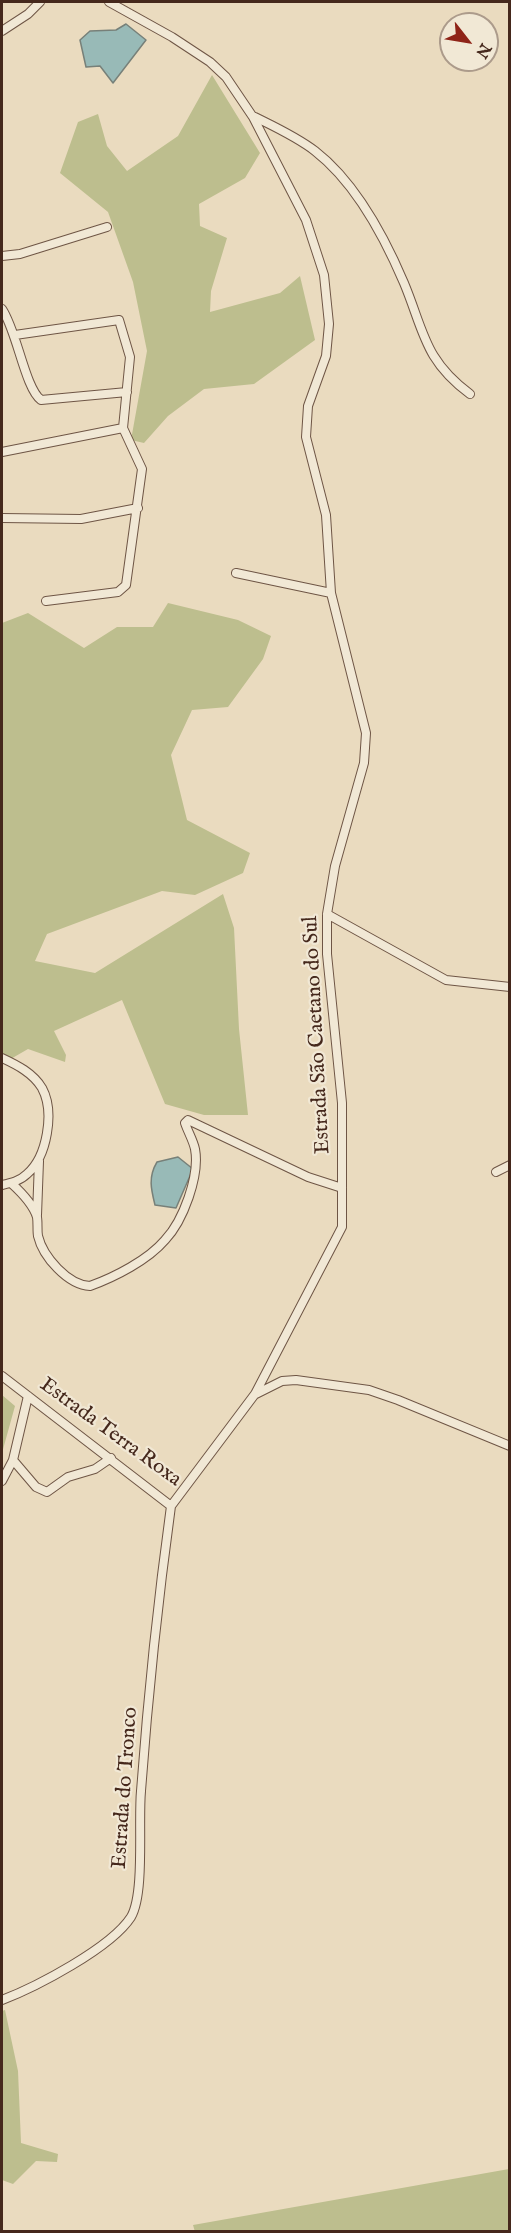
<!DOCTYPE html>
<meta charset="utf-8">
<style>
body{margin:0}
#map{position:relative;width:511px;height:2233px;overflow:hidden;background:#eadbbf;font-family:"IM FELL English",serif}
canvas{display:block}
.frame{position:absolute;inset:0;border:3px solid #45281c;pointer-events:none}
.north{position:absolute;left:439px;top:12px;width:60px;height:60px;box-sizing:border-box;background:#f1e8d5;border:2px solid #ac9b8b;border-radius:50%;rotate:121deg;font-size:16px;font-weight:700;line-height:24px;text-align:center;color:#45281c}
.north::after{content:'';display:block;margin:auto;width:21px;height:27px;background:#8f2418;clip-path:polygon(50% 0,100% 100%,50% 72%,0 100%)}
</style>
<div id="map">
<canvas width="511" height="2233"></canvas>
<div class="frame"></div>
<div class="north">N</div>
</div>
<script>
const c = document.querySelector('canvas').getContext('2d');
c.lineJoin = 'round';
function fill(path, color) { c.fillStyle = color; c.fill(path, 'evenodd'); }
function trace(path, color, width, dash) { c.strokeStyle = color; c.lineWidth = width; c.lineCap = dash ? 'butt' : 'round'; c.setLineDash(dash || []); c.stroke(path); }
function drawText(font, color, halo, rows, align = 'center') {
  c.font = font + ' "IM FELL English",serif'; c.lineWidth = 4.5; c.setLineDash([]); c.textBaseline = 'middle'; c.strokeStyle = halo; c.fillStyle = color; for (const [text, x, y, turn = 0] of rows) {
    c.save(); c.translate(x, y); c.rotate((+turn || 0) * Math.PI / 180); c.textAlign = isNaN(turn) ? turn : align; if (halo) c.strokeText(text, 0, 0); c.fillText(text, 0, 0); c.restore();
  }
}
fill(new Path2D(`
 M212 75 260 153 245 178 199 204 200 226 227 238 211 291 210 312 280 293 300 276 315 340 254 384 204 389 168 416 144 443 131 440 147 351 133 282 108 212 60 173 78 122 98 114 107 146 127 171 178 136Z
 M168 603 238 620 271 636 263 659 228 707 192 710 171 755 187 820 250 853 243 873 195 895 162 891 47 934 35 961 95 973 223 894 234 928 239 1029 248 1115H204L165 1104 122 1000 54 1031 66 1055 65 1062 28 1049 2 1064V623L28 613 84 648 117 627H153Z
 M2 1395 15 1406 2 1453Z
 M5 2010 18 2071 21 2143 58 2154 57 2162 36 2161 13 2184 2 2180V2011Z
 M509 2169V2231L195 2232 193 2225Z`), '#bdbe8e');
const water = new Path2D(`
 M126 24 146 40 113 83 100 66 86 67 80 40 90 31 116 30Z
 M178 1157 193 1169 176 1208 155 1205C151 1189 148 1177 157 1162Z`);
fill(water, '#98bab7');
trace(water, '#778079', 1.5);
const street = new Path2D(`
 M109 2 172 37 210 62 226 77 253 117 306 220 324 275 329 324 326 356 308 406 306 437 326 515 331 593 366 733 364 763 335 866 327 914V954L342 1103V1227L255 1394 171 1506
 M2 31 28 14 40 2
 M255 117C275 127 297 137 315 151 355 182 384 236 404 283 424 331 424 360 470 394
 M2 256 20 254 107 227
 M2 309C17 331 25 388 41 400L127 392
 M15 335 119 320 130 357 123 428 142 469 126 585 118 592 46 601
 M2 452 123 428
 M2 518 81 519 138 508
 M236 573 331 593
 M327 914 446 980 510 987
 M2 1058C17 1065 33 1073 42 1088 55 1112 47 1157 27 1174 20 1181 11 1183 2 1185
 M496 1172 510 1165
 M11 1183C21 1192 33 1204 37 1217 38 1223 37 1230 38 1236 43 1257 68 1285 90 1286 115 1277 148 1260 165 1240 183 1221 200 1176 195 1149 193 1140 188 1132 185 1123L188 1120 308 1177 342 1188
 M37 1215 39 1161
 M2 1376 171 1506
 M256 1394 282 1381 296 1380 369 1390 398 1400 510 1446
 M13 1460 36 1487 47 1492 68 1477 95 1469 111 1458
 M2 1481 13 1460 28 1396
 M2 2000C36 1987 111 1948 131 1917 145 1893 138 1822 141 1791 148 1696 158 1600 171 1506`);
trace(street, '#6e5545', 10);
trace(street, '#f1e8d5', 8);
drawText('21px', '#45281c', '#f1e8d5', [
 ["Estrada São Caetano do Sul",318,1035,-93],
 ["Estrada Terra Roxa",110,1433,36],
 ["Estrada do Tronco",126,1788,-86]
]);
</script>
